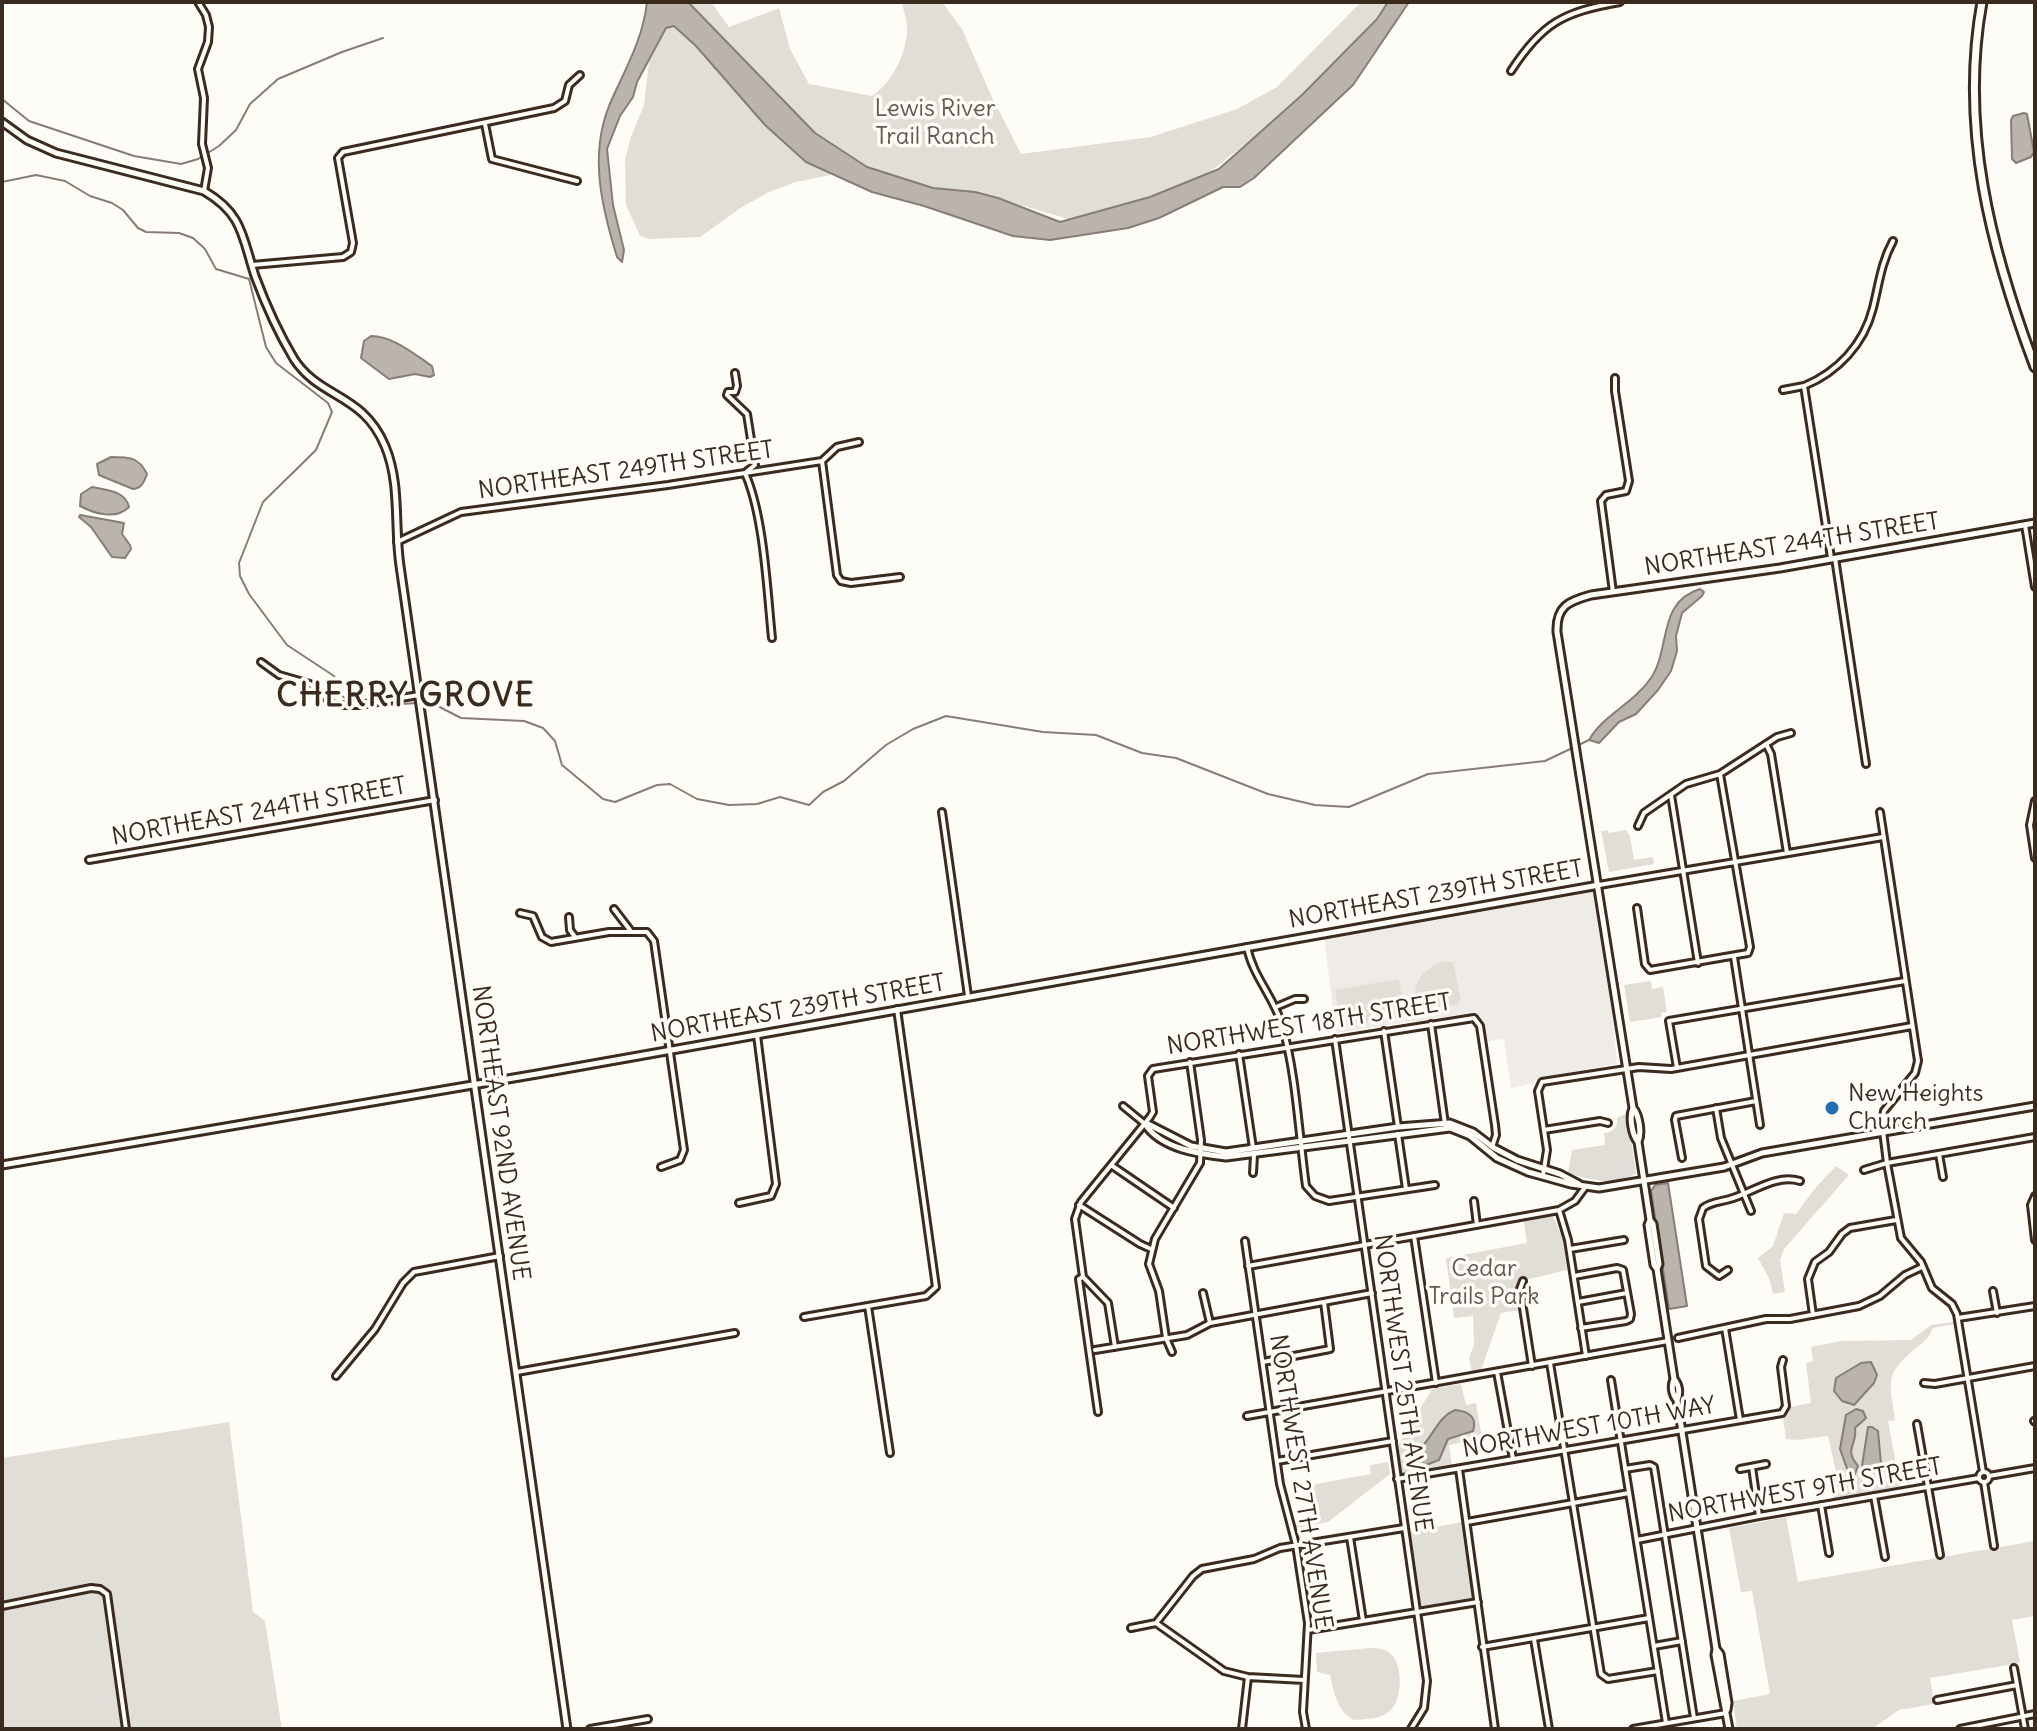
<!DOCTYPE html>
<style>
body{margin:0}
#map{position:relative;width:2037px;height:1731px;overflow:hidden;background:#fdfcf7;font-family:Delius,sans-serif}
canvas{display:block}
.frame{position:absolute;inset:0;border:4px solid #3b2a1e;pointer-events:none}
</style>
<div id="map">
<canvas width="2037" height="1731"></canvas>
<div class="frame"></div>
</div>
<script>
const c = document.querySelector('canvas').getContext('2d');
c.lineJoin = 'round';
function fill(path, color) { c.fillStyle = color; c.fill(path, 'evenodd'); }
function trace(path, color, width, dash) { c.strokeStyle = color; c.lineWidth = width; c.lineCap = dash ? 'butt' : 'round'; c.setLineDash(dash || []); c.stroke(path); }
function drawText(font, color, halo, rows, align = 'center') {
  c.font = font + ' Delius,sans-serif'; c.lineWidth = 7; c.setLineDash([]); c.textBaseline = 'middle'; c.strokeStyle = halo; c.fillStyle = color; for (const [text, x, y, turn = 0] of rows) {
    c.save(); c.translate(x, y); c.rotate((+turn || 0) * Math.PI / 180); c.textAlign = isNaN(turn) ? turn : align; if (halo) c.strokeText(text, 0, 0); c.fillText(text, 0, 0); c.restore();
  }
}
fill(new Path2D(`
 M1589 888 1597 893 1608 967 1617 1064 1539 1078 1531 1084 1511 1088 1504 1039 1483 1042 1478 1021 1472 1015 1464 1014 1336 1033 1324 936Z`), '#efece7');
fill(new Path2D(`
 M688 2H711L729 27 779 8 790 49 809 84 872 96C892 82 907 54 907 28 907 20 903 10 902 2H942L962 29 990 93 1021 154 1151 137 1237 109 1277 87 1361 2H1392L1282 115 1202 178 1136 205 1072 220 975 192 933 188 867 167 815 133Z
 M674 26C728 74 766 141 831 175L796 182 769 192 742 207 700 237 649 239 640 236 626 205 625 159 631 137 644 105 649 62 664 30Z
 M1608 830 1609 833 1626 830 1630 836 1634 860 1653 857 1654 864 1609 872 1601 831Z
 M1441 962H1453L1461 999 1457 1005 1416 1009C1411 986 1420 971 1441 962Z
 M1399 979 1405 1017 1341 1027 1335 990Z
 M1651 981 1652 989 1663 987 1667 1012 1661 1013 1662 1017 1630 1022 1624 985Z
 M1627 1113 1636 1173C1618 1188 1588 1179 1568 1173L1572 1150 1605 1145 1604 1133C1614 1132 1618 1126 1617 1118Z
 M1836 1166 1849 1175 1784 1249 1780 1260 1785 1292 1773 1294 1769 1278 1758 1258 1773 1246 1784 1213 1796 1214 1816 1187Z
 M1553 1216 1563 1240 1567 1270 1517 1282 1519 1310 1501 1313 1481 1370 1472 1372 1469 1358 1474 1345 1473 1316 1454 1318 1446 1258 1527 1243 1524 1221Z
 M1953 1322 1954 1324 1933 1328C1928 1339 1926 1340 1917 1347 1885 1374 1889 1379 1895 1420L1888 1421 1900 1486 1832 1499 1838 1481 1828 1436 1798 1440 1786 1439 1783 1418 1788 1414 1790 1407 1811 1403 1806 1363 1813 1361 1811 1347 1842 1341 1911 1340 1931 1325Z
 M1461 1384 1466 1405 1476 1403 1482 1438 1449 1445 1452 1465 1401 1475 1398 1445 1432 1389Z
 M229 1422 253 1612 265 1621 282 1729H2V1458Z
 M1388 1462 1390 1474 1328 1522 1296 1528 1294 1522 1313 1518 1305 1486 1371 1474 1370 1465Z
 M1786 1517 1798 1582 2035 1541V1616L2012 1620 2020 1663 1930 1678 1934 1704 1899 1710 1872 1729H1737L1733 1701 1770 1694 1752 1591 1741 1592 1729 1528Z
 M1462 1522 1472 1598 1421 1607 1409 1532Z
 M1370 1648C1379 1648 1387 1649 1393 1656 1403 1669 1402 1700 1390 1711 1381 1719 1367 1719 1354 1720 1337 1711 1334 1693 1330 1675L1317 1672 1316 1653Z`), '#e1ded7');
const water = new Path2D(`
 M647 2H688L815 133 867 167 933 188 975 192 998 198 1060 222 1150 197 1219 169 1302 95 1377 19 1388 2H1409L1353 85 1254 178 1240 187H1223L1159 218 1128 228 1050 240 1013 236 924 206 872 192 806 162 765 125 696 46 674 26 666 28 637 82 633 97 620 116 607 149 613 205 624 250 622 262 617 257C602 208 589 156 609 106 624 71 643 40 647 2Z
 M2024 113 2027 114 2034 152 2031 157 2016 163 2012 159 2011 120 2013 116Z
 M371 336C393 336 414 354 432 366L434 375 430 377 415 374 389 379 361 358 364 341Z
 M111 457C129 457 139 457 147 474 144 482 142 488 133 489L99 475 97 464Z
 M92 487C106 490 126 491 129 507 116 520 95 514 80 506L81 494Z
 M80 515 124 523 122 534 130 545 131 549 125 558 112 557 91 527 79 517Z
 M1700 589 1704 592 1702 596 1682 613 1676 636 1677 651 1671 671 1658 690 1636 714 1619 722 1599 743 1589 740C1603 715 1633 704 1651 678 1671 648 1657 602 1700 589Z
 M1668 1183 1687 1306 1669 1309 1651 1191 1655 1185Z
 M1871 1362 1877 1375 1874 1383 1854 1405 1842 1401 1834 1391 1836 1378 1861 1363Z
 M1856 1409 1863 1411 1866 1418 1855 1428C1858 1445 1843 1448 1858 1466L1853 1479 1850 1477 1840 1449 1846 1415Z
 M1455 1410C1468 1411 1478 1417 1473 1431L1448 1439 1439 1460 1426 1465 1406 1466C1407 1455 1418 1451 1425 1443 1436 1430 1439 1417 1455 1410Z
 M1868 1427H1872L1878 1431 1881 1464 1872 1471 1866 1470 1862 1466Z`);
fill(water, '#bbb4ad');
trace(water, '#887d74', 2);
trace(new Path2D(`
 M2 99 29 121 134 156 181 164 198 159 219 146 236 130 250 104 278 79 342 52 383 38
 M2 182 36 175 65 181 90 196 112 203 123 210 138 228 146 232 179 233 193 238 205 249 216 269 249 279 266 347 276 363 328 403 332 412 316 450 263 502 239 563 240 576 249 594 287 645 334 676 340 694 351 703
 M423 703 430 702 461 718 524 721 543 728 555 741 562 765 603 799 615 802 657 785 670 784 697 799 729 805 757 804 780 797 809 805 823 792 844 781 886 745 913 729 946 716 1043 732 1096 735 1142 753 1176 758 1268 794 1315 805 1349 807 1428 774 1545 761 1589 740
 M356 707 417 703`), '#887d74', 2);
const minor = new Path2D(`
 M198 2 206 15 209 27 208 42 198 69 204 98 202 144 208 168 204 191
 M1511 71C1542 23 1563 12 1620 2
 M485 124 492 159 577 181
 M252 265 343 257 351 252 353 243 338 158 343 152 554 108 565 101 569 85 580 75
 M735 373 737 386 735 392H728L727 395 747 414 755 465 745 473C764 516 767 590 772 638
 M1783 390 1804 386
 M822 461 837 575 841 581 851 583 900 577
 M2025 525 2035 587
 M397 542 461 512 668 485 822 461 837 447 859 442
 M1831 558 1804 386C1838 372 1864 344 1873 308 1879 284 1881 263 1893 241
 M1835 558 1866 764
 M1613 592 1601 501 1606 495 1626 491 1629 481 1615 391V378
 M261 662 279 675 310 684 334 705H359L419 695
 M1766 744 1771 754 1787 853
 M1671 795 1698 963
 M2035 801 2030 825 2035 858
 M942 812 968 996
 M1880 812 1918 1061 1915 1073 1884 1111 1882 1123 1887 1163 1901 1238 1921 1262 1932 1288 1952 1304 1957 1314 1983 1472
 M1638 826 1644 813 1686 784 1720 774 1777 737 1791 733
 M89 860 435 800
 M1599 885 1883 837
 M1637 908 1645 964 1650 970 1748 953 1750 947 1720 774
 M614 909 630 930
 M520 913 533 916 542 937 551 942 609 932H647L654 941 684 1150 680 1160 661 1167
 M569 917 570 930 575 937
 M1247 947C1253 977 1274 997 1282 1025 1296 1072 1299 1136 1306 1186L1315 1196 1329 1201 1435 1185
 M1734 957 1760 1125
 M1276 1007 1295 999H1304
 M1431 1024 1445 1124
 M1384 1031 1398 1127
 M1335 1039 1427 1681 1424 1708 1411 1729
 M1239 1054 1253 1148
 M1677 1068 1669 1021 1905 981
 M1123 1106 1145 1124
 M1716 1108 1721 1138 1751 1211
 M1544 1130 1600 1121 1608 1123
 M1398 1134 1406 1189
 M1939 1154 1943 1177
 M1682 1158 1675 1120 1676 1116 1756 1101
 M1111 1165 1174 1208
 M1864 1170 1887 1163 2035 1137
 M1253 1173 1254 1155
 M1543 1175 1547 1150 1538 1091 1542 1082 1639 1067 1671 1069 1912 1026
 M2035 1196 2031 1205 2035 1240
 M1474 1201 1477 1225
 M739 1203 771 1196 776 1184 757 1035
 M1079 1205 1140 1244 1151 1249
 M1559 1210 1568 1240 1586 1356
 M1414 1236 1436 1383
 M1245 1241 1280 1484 1296 1545 1308 1623 1303 1712 1306 1729
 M1570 1249 1624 1240
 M1248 1266 1559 1210 1575 1201 1586 1186
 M1728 1270 1719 1276 1706 1266 1699 1219 1703 1208C1712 1201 1722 1202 1733 1198 1755 1191 1776 1174 1800 1181
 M1574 1276 1617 1268 1623 1270 1631 1314 1630 1319 1626 1321 1581 1328
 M1083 1277 1079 1279 1098 1412
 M1523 1281 1520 1289 1532 1366
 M1993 1291 1997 1313
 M1203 1293 1210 1323
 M1578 1302 1627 1293
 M868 1306 890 1453
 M1813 1315 1808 1279 1815 1262 1829 1252 1842 1234 1850 1228 1896 1220
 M804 1317 926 1296 936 1287 897 1009
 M1958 1318 2035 1306
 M1725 1328 1740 1420
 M1678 1338 1766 1319H1790L1859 1306 1880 1296 1905 1275 1922 1267
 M1115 1347 1108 1303 1083 1277 1075 1219 1081 1202 1150 1117 1153 1112 1148 1076 1153 1069 1474 1018 1480 1026 1495 1125 1496 1135 1492 1147
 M1095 1350 1187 1335 1210 1323 1372 1293
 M1172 1352 1166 1338 1159 1291 1149 1264 1155 1239 1200 1163 1201 1140 1190 1062
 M1263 1362 1330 1349 1324 1302
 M1550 1363 1601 1674 1608 1679 1658 1671
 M517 1372 735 1333
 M1497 1372 1513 1459
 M336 1376 375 1329 403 1283 414 1272 500 1256
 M1611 1380 1666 1723
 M1924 1383 1935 1384 2035 1366
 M1247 1416 1668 1341
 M2034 1421 2035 1422
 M1917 1424 1940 1555
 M1277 1461 1393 1441
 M1752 1467 1759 1516
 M1459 1469 1495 1729
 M1625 1469 1650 1465 1654 1467 1694 1718
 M1740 1469 1766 1464
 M1979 1477a5 5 0 1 1 10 0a5 5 0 1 1-10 0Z
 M1989 1476 2035 1468
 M1397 1479 1782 1413 1786 1406 1781 1367 1783 1360
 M1984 1482 1994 1546
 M1874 1496 1885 1557
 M1821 1505 1829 1553
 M1467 1522 1629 1493
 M1350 1537 1363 1621
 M1637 1540 1759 1516 1979 1478
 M2 1606 91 1588 100 1589 107 1594 126 1729
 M1156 1623 1193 1576 1202 1569 1254 1559 1280 1548 1404 1528
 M1156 1623 1224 1671 1248 1677 1304 1680
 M1131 1628 1156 1623
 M1308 1630 1478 1602
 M1534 1639 1549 1729
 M1654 1646 1682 1641
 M1482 1647 1649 1618
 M2014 1668 2025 1729
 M1937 1700 2017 1685
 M590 1729 648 1719
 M1242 1729 1248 1677
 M1633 1729 1726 1713
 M1960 1729 2035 1714`);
const tertiary = new Path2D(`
 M2 122 27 140 56 153 204 191C243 214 242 236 255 276 265 303 279 334 294 359 320 399 363 393 385 446 401 484 394 526 400 566L567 1729
 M1633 1108C1629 1117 1632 1135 1638 1142L1650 1220 1653 1224 1659 1264 1657 1269 1674 1379C1679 1385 1680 1393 1677 1400L1716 1649 1715 1655 1729 1729
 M1145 1124C1161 1149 1200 1154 1226 1157L1450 1128 1470 1136 1497 1158 1528 1172 1571 1184 1599 1188 1724 1167 1762 1153 2035 1106
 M1148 1124 1191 1146 1226 1152 1398 1127 1450 1123 1473 1132 1494 1148 1517 1160 1560 1174 1579 1184
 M1638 1142C1642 1133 1639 1115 1633 1108L1557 632C1556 606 1569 601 1591 595L1780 568 2035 523
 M2 1165 537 1074 1599 885
 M1650 1220 1648 1225 1654 1265 1657 1269
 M1674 1379C1671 1386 1672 1394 1677 1400
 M1717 1650 1720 1654 1728 1703 1727 1710`);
const primary = new Path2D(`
 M1982 2C1959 128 1991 250 2035 367`);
trace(minor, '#3b2a1e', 10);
trace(tertiary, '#3b2a1e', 11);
trace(primary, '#3b2a1e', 13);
trace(minor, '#fdfcf7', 4);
trace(tertiary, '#fdfcf7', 5);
trace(primary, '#fdfcf7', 7);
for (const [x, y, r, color] of [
 [1832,1108,8,"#1f6fb2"]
]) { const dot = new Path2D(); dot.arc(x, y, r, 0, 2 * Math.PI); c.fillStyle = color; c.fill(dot); trace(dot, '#fdfcf7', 3); }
drawText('24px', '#64574c', '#fdfcf7', [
 ["Lewis River",935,109],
 ["Trail Ranch",935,137],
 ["Cedar",1484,1269],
 ["Trails Park",1484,1297]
]);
drawText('24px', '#3b2a1e', '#fdfcf7', [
 ["NORTHEAST 249TH STREET",626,471,-8],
 ["NORTHEAST 244TH STREET",1792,545,-9],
 ["NORTHEAST 244TH STREET",259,812,-10],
 ["NORTHEAST 239TH STREET",1436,895,-10],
 ["NORTHEAST 239TH STREET",798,1009,-10],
 ["NORTHWEST 18TH STREET",1309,1025,-9],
 ["NORTHEAST 92ND AVENUE",500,1133,82],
 ["NORTHWEST 25TH AVENUE",1402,1383,82],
 ["NORTHWEST 10TH WAY",1589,1428,-10],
 ["NORTHWEST 27TH AVENUE",1300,1482,81],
 ["NORTHWEST 9TH STREET",1805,1491,-10]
]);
drawText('24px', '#3b2a1e', '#fdfcf7', [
 ["New Heights",1848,1094],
 ["Church",1848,1122]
], 'left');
c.letterSpacing = '2px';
drawText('bold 32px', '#3b2a1e', '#fdfcf7', [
 ["CHERRY GROVE",406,697]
]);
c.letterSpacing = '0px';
</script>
